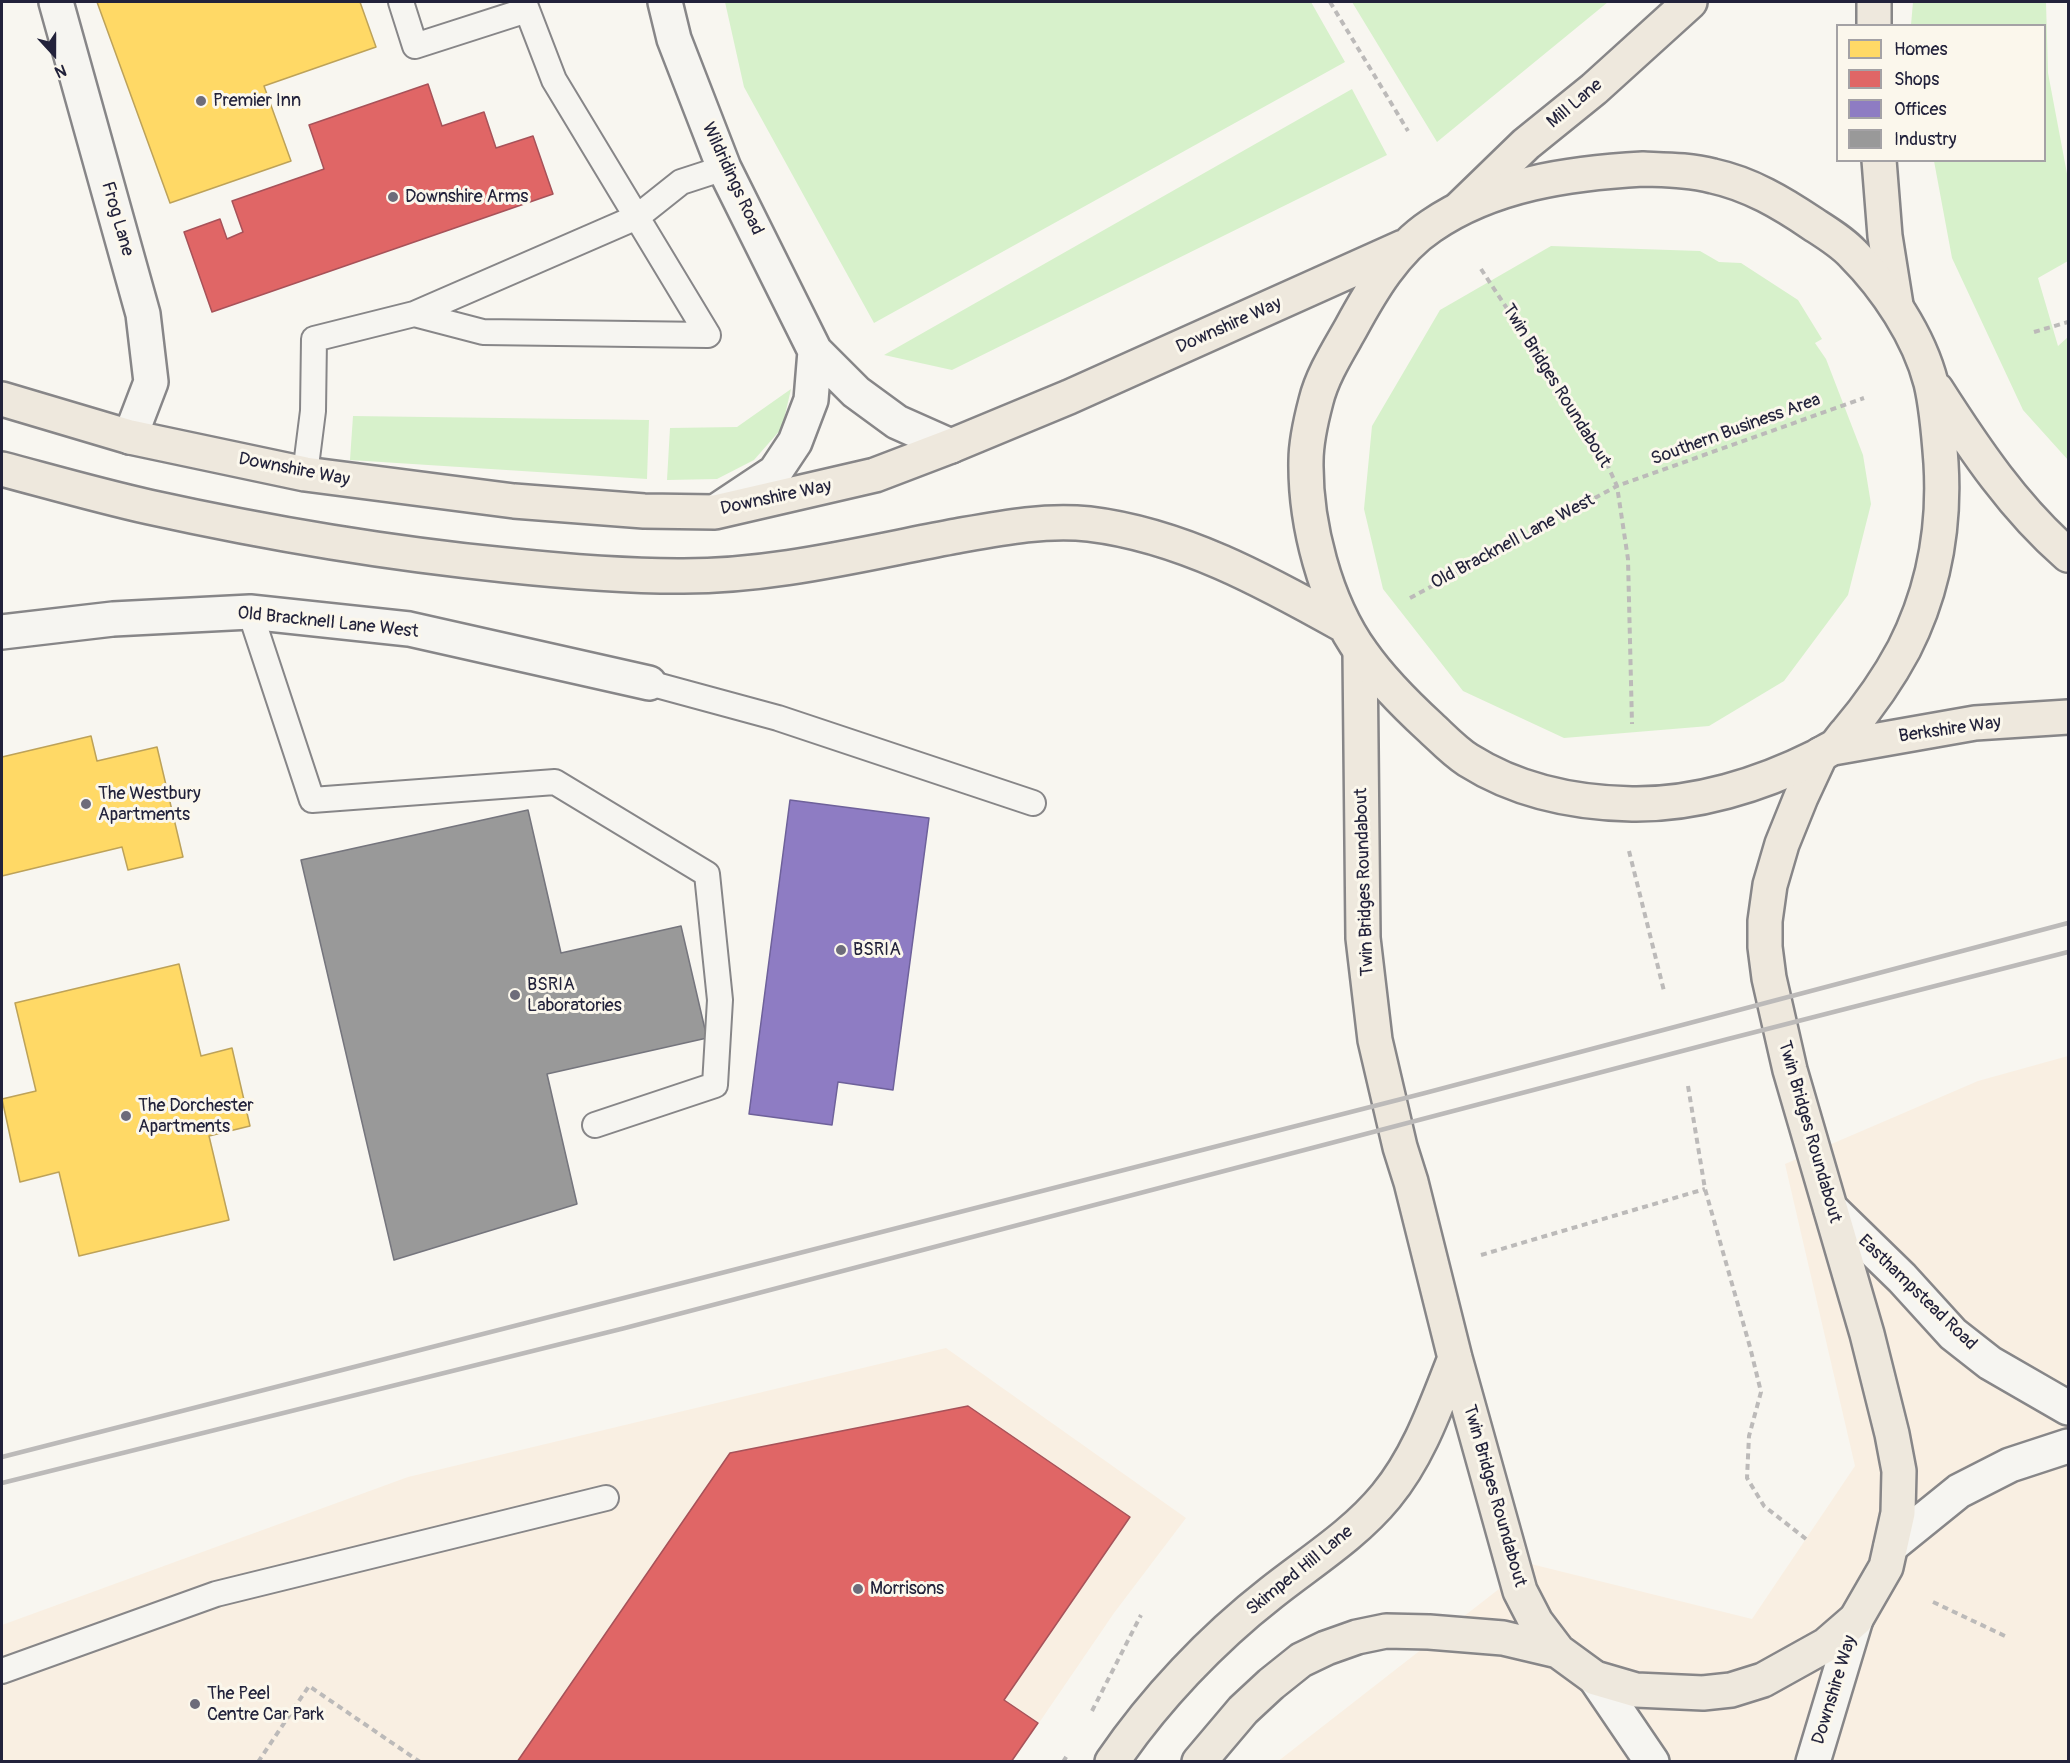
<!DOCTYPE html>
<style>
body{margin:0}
#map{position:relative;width:2070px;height:1763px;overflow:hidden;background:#f8f6f0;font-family:Pangolin,sans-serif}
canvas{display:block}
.frame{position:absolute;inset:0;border:3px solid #22223b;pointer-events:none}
.legend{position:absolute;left:1836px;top:24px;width:210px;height:138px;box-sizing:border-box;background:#fbf7ec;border:2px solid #a4a2a5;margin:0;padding:8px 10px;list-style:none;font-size:18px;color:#22223b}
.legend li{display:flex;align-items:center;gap:12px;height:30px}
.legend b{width:30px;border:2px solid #a4a2a5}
.north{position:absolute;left:24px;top:24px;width:60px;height:60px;-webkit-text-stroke:4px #fbf7ec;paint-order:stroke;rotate:159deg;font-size:16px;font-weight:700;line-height:24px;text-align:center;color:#22223b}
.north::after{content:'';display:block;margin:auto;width:21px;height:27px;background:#22223b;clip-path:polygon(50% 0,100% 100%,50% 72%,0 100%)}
</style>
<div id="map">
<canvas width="2070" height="1763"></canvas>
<div class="frame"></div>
<ul class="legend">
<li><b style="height:16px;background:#ffd966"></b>Homes</li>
<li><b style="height:16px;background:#e06666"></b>Shops</li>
<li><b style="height:16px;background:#8e7cc3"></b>Offices</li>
<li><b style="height:16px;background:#999"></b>Industry</li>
</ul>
<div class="north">N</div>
</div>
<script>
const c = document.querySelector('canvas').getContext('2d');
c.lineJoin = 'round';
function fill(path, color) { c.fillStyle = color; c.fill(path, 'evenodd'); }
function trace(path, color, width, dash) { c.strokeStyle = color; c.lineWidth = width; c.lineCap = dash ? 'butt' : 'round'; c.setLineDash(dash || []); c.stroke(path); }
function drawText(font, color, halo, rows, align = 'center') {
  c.font = font + ' Pangolin,sans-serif'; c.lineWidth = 6; c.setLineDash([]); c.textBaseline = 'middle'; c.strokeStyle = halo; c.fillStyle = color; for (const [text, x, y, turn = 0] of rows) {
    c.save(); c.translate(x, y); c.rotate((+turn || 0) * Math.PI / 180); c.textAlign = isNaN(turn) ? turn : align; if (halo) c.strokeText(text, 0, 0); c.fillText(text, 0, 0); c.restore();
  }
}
fill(new Path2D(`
 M2068 1056V1761L1277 1762 1531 1564 1752 1619 1855 1466 1785 1164 1978 1081Z
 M946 1348 1186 1518 1114 1613 1013 1761H2V1625L408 1477Z`), '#f9efe2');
fill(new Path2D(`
 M725 2H1311L1345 62 874 323 744 87Z
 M1352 2H1608L1437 142Z
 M1913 2H2046L2048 73 2068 179V261L2038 278 2058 346 2068 337V460L2023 410 1952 258 1934 161 2044 160V26L1911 25Z
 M1352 89 1387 155 952 370 884 355Z
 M1551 246 1700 251 1719 262 1741 263 1798 300 1822 339 1815 343 1826 359 1863 455 1871 504 1848 595 1784 681 1709 726 1564 738 1463 691 1383 589 1364 509 1372 426 1440 310Z
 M791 389 782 428 754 460 717 479 667 480 670 428 737 427Z
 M353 416 649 420 647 479 350 460Z`), '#d7f1cb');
const homes = new Path2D(`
 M97 2H360L376 47 264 86 291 161 170 203Z
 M91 736 97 761 157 747 183 857 128 870 122 847 2 876V757Z
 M179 964 201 1056 232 1048 250 1126 209 1136 229 1220 79 1256 59 1172 20 1182 2 1099 36 1091 15 1003Z`);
fill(homes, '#ffd966');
trace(homes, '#bda259', 1.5);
const shops = new Path2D(`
 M428 84 442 126 484 112 496 148 533 136 553 194 212 312 184 232 220 219 227 239 243 232 232 201 324 169 309 125Z
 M968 1406 1130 1517 1004 1700 1038 1723 1011 1762H517L730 1453Z`);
fill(shops, '#e06666');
trace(shops, '#a75259', 1.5);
const offices = new Path2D(`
 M790 800 929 818 893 1090 838 1082 832 1125 749 1114Z`);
fill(offices, '#8e7cc3');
trace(offices, '#6e619a', 1.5);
const industry = new Path2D(`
 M528 810 561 953 681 926 707 1038 547 1074 577 1204 394 1260 301 860Z`);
fill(industry, '#999');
trace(industry, '#75757d', 1.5);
const service = new Path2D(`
 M401 2 415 46 527 10
 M414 314 483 332 708 335 554 80 524 2
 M305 474 313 411 314 339 414 314 637 217 681 182 724 168
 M250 612 312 800 555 782 707 874 720 1000 715 1085 595 1125
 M649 683 778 718 1033 803
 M2 1671 216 1594 606 1498`);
const minor = new Path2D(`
 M56 2 143 314 151 382 130 437
 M665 2 674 39 724 168 815 351 856 392 897 422 951 446
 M718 510 775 472 795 442 811 400 815 351
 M2 632 113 619 250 612 409 629 649 683
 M1831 1209 1902 1278 1953 1334 1990 1363 2068 1408
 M1891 1546 1959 1491 2010 1465 2068 1446`);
const tertiary = new Path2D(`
 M1595 1678 1652 1762
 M1813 1762 1856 1619`);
const primary = new Path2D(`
 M1874 2V26
 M1879 160 1885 236 1896 305
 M1461 207 1526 144 1594 89 1690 2
 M1360 651 1363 938 1375 1040 1400 1147 1411 1182 1455 1358 1520 1591 1536 1622 1558 1651 1595 1678 1636 1690 1703 1693 1731 1690 1763 1680 1826 1645 1856 1619 1886 1567 1898 1513 1899 1471 1892 1434 1867 1334 1790 1070 1769 978 1765 947V921L1770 885 1782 844 1801 797 1821 754
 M1112 1762C1154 1700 1212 1639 1271 1593 1310 1562 1354 1535 1386 1496 1419 1456 1436 1406 1455 1358
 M1199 1762 1243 1710 1271 1684 1301 1660 1326 1648 1357 1637 1386 1631 1429 1632 1503 1638 1558 1651`);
const trunk = new Path2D(`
 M1643 169C1667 170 1690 170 1713 176 1750 184 1782 203 1813 224 1827 233 1842 242 1853 254 1886 287 1919 336 1931 383 1937 408 1939 436 1941 463 1945 528 1934 590 1904 649 1888 679 1869 706 1847 732 1842 737 1839 743 1834 747 1832 748 1818 756 1816 757 1760 785 1695 805 1632 804 1575 803 1517 791 1468 760 1454 751 1442 738 1430 727 1405 704 1381 680 1362 653 1325 602 1305 523 1306 461 1306 442 1311 420 1316 401 1322 376 1338 351 1351 328 1371 291 1395 250 1431 226 1492 184 1570 173 1643 169Z
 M1936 389C1975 450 2014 508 2068 555
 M2 399 130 437 305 474 514 501 644 511 715 512 875 475 951 446 1069 397 1403 247
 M2 469C51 482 100 496 149 507 267 533 385 553 505 565 562 571 620 576 678 576 770 577 861 554 951 537 996 529 1043 519 1089 524 1181 535 1265 581 1345 626
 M1833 748 1975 723 2068 717`);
trace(service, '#878688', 28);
trace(minor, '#878688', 38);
trace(tertiary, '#878688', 38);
trace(primary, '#878688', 38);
trace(trunk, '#878688', 38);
trace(new Path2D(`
 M1330 2 1408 131
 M1481 269 1601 451 1617 486 1628 559 1632 724
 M2034 332 2068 322
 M1410 598 1617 486 1864 398
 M1629 851 1664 991
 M1688 1086 1705 1189 1750 1347 1761 1392 1749 1436 1747 1478 1764 1506 1806 1539
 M1481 1255 1705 1189
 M1933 1602 2005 1636
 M1092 1711 1141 1615
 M258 1762 309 1686 420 1762
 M1063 1762 1068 1754`), '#bcbab9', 4, [6, 4.5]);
trace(service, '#f6f5f1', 24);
trace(minor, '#f6f5f1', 33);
trace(tertiary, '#f6f5f1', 33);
trace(primary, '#eee8dd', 33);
trace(trunk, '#eee8dd', 33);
trace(new Path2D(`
 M2 1457 1425 1093 2068 923
 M2 1483 625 1328 1728 1039 2068 952`), '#bcbab9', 4.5);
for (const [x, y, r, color] of [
 [201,101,6,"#6d6c7a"],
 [393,197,6,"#6d6c7a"],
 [86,804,6,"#6d6c7a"],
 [841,950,6,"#6d6c7a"],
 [515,995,6,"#6d6c7a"],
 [126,1116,6,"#6d6c7a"],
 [858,1589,6,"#6d6c7a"],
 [195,1704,6,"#6d6c7a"]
]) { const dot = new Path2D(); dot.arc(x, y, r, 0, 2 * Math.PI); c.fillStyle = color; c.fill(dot); trace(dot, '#fbf7ec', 2); }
drawText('18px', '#22223b', '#fbf7ec', [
 ["Premier Inn",213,101],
 ["Downshire Arms",405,197],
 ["The Westbury",98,794],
 ["Apartments",98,815],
 ["BSRIA",853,950],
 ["BSRIA",527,985],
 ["Laboratories",527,1006],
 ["The Dorchester",138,1106],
 ["Apartments",138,1127],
 ["Morrisons",870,1589],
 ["The Peel",207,1694],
 ["Centre Car Park",207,1715]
], 'left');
drawText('18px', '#22223b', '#fbf7ec', [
 ["Mill Lane",1575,104,-40],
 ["Wildridings Road",732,179,65],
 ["Frog Lane",117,219,74],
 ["Downshire Way",1229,326,-24],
 ["Twin Bridges Roundabout",1556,386,58],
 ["Southern Business Area",1736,430,-20],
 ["Downshire Way",294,470,11],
 ["Downshire Way",776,498,-12],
 ["Old Bracknell Lane West",1513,542,-28],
 ["Old Bracknell Lane West",328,623,6],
 ["Berkshire Way",1950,730,-8],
 ["Twin Bridges Roundabout",1365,882,-92],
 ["Twin Bridges Roundabout",1809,1132,74],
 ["Easthampstead Road",1917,1293,44],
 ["Twin Bridges Roundabout",1494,1496,74],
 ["Skimped Hill Lane",1300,1571,-39],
 ["Downshire Way",1835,1690,-73]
]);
</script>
